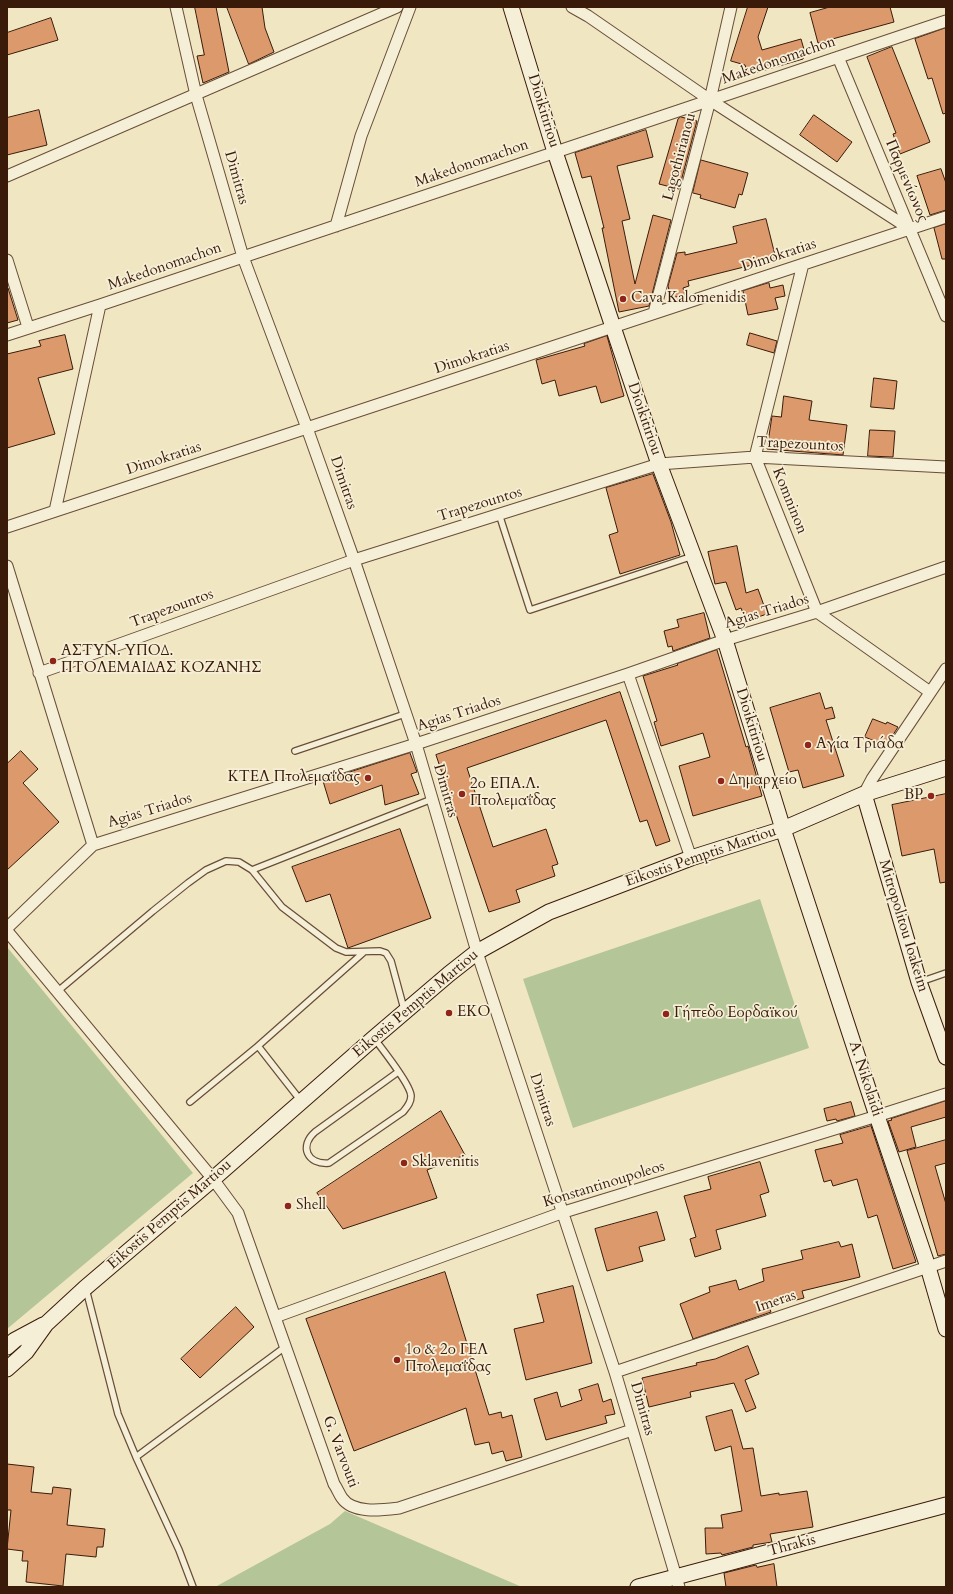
<!DOCTYPE html>
<meta charset="utf-8">
<style>
body{margin:0}
#map{position:relative;width:953px;height:1594px;overflow:hidden;background:#f1e6c2;font-family:Cardo,serif}
canvas{display:block}
.frame{position:absolute;inset:0;border:8px solid #3a1b0a;pointer-events:none}
</style>
<div id="map">
<canvas width="953" height="1594"></canvas>
<div class="frame"></div>
</div>
<script>
const c = document.querySelector('canvas').getContext('2d');
c.lineJoin = 'round';
function fill(path, color) { c.fillStyle = color; c.fill(path, 'evenodd'); }
function trace(path, color, width, dash) { c.strokeStyle = color; c.lineWidth = width; c.lineCap = dash ? 'butt' : 'round'; c.setLineDash(dash || []); c.stroke(path); }
function drawText(font, color, halo, rows, align = 'center') {
  c.font = font + ' Cardo,serif'; c.lineWidth = 3.5; c.setLineDash([]); c.textBaseline = 'middle'; c.strokeStyle = halo; c.fillStyle = color; for (const [text, x, y, turn = 0] of rows) {
    c.save(); c.translate(x, y); c.rotate((+turn || 0) * Math.PI / 180); c.textAlign = isNaN(turn) ? turn : align; if (halo) c.strokeText(text, 0, 0); c.fillText(text, 0, 0); c.restore();
  }
}
fill(new Path2D(`
 M760 899 809 1048 573 1128 523 979Z
 M7 947 193 1173 7 1329Z
 M345 1511 522 1587H215L330 1524Z`), '#b4c698');
const building = new Path2D(`
 M195 7H216L229 72 203 83 197 56 204 55Z
 M227 7H262L265 28 274 52 249 64Z
 M748 7H768L758 37 762 50 801 39 805 53 803 59 748 75 745 65 731 61Z
 M830 7H890L894 22 818 43 810 13Z
 M51 18 58 40 7 55V33Z
 M946 28V113L943 114 932 78 928 79 915 39Z
 M892 47 930 142 900 154 893 134 896 133 867 57Z
 M39 110 47 145 7 155V118Z
 M814 115 852 142 837 162 800 135Z
 M681 117 697 121 679 189 659 184 678 119Z
 M646 130 653 157 617 166 630 219 622 221 635 284 653 215 671 220 649 306 619 312 602 228H604L591 176 582 178 575 153Z
 M701 160 748 173 742 195 739 194 735 208 700 198 701 195 693 193Z
 M941 169 946 183V210L930 215 917 176Z
 M766 219 776 259 688 281 689 286 683 288 685 295 671 298 668 286 677 253 685 252V255L737 243 733 227Z
 M946 224V259H942L934 228Z
 M769 283 770 288 783 285 785 296 775 298 778 309 748 315 743 291Z
 M7 288H8L18 320 7 323Z
 M750 333 777 341 774 353 747 345Z
 M65 335 73 369 38 378 55 434 7 448V354L41 346 39 341Z
 M607 336 624 396 601 403 596 386 559 396 555 380 542 384 536 360 585 346 584 344Z
 M874 378 897 381 894 409 871 407Z
 M784 396 812 401 809 420 847 425 843 455 767 449 772 416 781 417Z
 M870 430 895 431 893 457 868 456Z
 M653 474 671 522 680 555 620 574 609 535 618 532 606 488Z
 M737 546 746 593 758 589 767 614 746 621 741 608 736 610 726 582 715 584 708 552Z
 M704 613 710 638 673 651 672 646 668 647 664 631 679 627 677 620Z
 M717 650 746 747 748 746 762 796 693 816 679 766 710 757 703 733 661 746 654 722 657 721 643 676 678 665 677 664Z
 M620 692 670 841 656 846 647 820 640 822 606 720 467 768 493 847 546 829 558 864 552 866 555 876 516 890 520 902 489 912 436 755Z
 M820 693 825 709 832 707 835 718 826 720 844 776 803 788 798 770 789 772 770 708Z
 M873 719 886 724 887 722 898 727 886 746 865 737Z
 M21 751 38 769 23 783 59 822 7 870V764Z
 M410 753 417 772 411 774 419 794 385 805 382 785 330 804 323 781Z
 M946 794V882L940 883 934 849 902 856 892 805Z
 M400 829 431 918 348 948 330 894 306 902 292 867Z
 M946 1101V1117L911 1127 916 1147 899 1152 888 1121 892 1120 891 1119Z
 M851 1102 855 1116 837 1121 836 1119 827 1121 824 1109Z
 M441 1111 465 1155 427 1170 437 1198 343 1229 317 1193Z
 M871 1126 916 1262 893 1269 877 1215 868 1218 857 1179 833 1186 831 1180 824 1182 815 1150 843 1143 840 1135Z
 M946 1140V1163L935 1166 946 1204V1254L938 1256 907 1151Z
 M760 1162 769 1192 760 1195 766 1216 716 1230 721 1249 695 1257 690 1239 696 1237 684 1196 711 1189 708 1177Z
 M657 1212 665 1240 639 1247 643 1261 607 1271 595 1229Z
 M839 1242 841 1247 852 1244 860 1277 802 1291 804 1298 769 1307 771 1312 693 1339 680 1304 710 1292 709 1287 736 1280 739 1290 764 1281 762 1269 803 1259 801 1251Z
 M445 1272 489 1415 501 1412 502 1418 512 1415 522 1457 506 1461 503 1451 492 1454 489 1442 475 1445 466 1408 354 1451 306 1319Z
 M573 1286 592 1363 526 1380 514 1329 544 1322 537 1295Z
 M236 1307 254 1327 200 1378 181 1359Z
 M748 1346 759 1374 745 1380 756 1408 746 1412 734 1383 690 1392 691 1397 649 1407 642 1378 697 1365 696 1363 715 1359Z
 M598 1384 603 1402 611 1399 615 1414 605 1416 607 1423 546 1440 534 1399 557 1392 561 1407 582 1400 579 1390Z
 M732 1410 743 1449 753 1448 761 1496 779 1493V1495L807 1491 813 1527 770 1534 772 1542 753 1545V1547L722 1555 721 1553 706 1554 705 1528H723L721 1515 742 1511 731 1446 715 1451 706 1417Z
 M7 1464 34 1467 31 1492 52 1494 53 1487 71 1489 67 1525 105 1529 103 1547H97L96 1557 66 1554 63 1586 26 1582 28 1561H22L23 1551 7 1549 11 1510H7Z
 M774 1564 777 1587H726L724 1573 756 1565 757 1567Z`);
fill(building, '#db996c');
trace(building, '#3a1b0a', 1);
const lane = new Path2D(`
 M499 514 530 610 693 556
 M295 751 405 714
 M252 870 432 799
 M920 982 946 973
 M58 991 153 911 188 883 206 870 226 861 239 862 252 870 282 907 336 948 346 952 380 951 386 953 391 961 404 1009
 M374 1038C382 1049 411 1085 411 1096 411 1103 407 1107 403 1112L329 1163C307 1165 299 1146 315 1132L398 1072
 M258 1046 301 1101
 M190 1102 258 1046 364 952
 M86 1289 118 1414 136 1457 179 1550 193 1587
 M136 1457 285 1347`);
const street = new Path2D(`
 M176 7 196 95 243 257 307 428 354 560 416 744 477 952 615 1372 679 1587
 M572 7 588 16 710 100 910 229
 M838 57 946 316
 M7 176 397 7
 M336 226 361 136 410 7
 M7 260 28 327
 M803 264 755 457 817 612 930 692
 M654 313 710 100 731 7
 M7 335 100 305 946 21
 M55 511 100 305
 M7 527 946 217
 M7 566 93 845
 M39 673 354 560 659 464 755 457 946 467
 M628 674 691 858
 M864 794 872 779 946 669
 M7 928 93 845 416 744 628 674 725 640 817 612 946 567
 M7 931 213 1179 238 1213 334 1484C337 1488 339 1494 342 1498 353 1514 382 1510 399 1508L632 1430
 M275 1317 564 1212 877 1116 946 1094
 M615 1372 946 1261`);
const secondary = new Path2D(`
 M511 7 555 152 613 327 659 464 725 640 783 829 877 1116 928 1267 946 1329
 M864 794 919 982 946 1057
 M7 1347 15 1340 43 1325
 M7 1369 26 1352 46 1324 85 1288 213 1179 374 1038 449 974 477 952 549 912 691 858 783 829 864 794 946 768
 M638 1587 946 1505`);
trace(lane, '#684e38', 8);
trace(street, '#684e38', 13);
trace(secondary, '#3a1b0a', 17);
trace(lane, '#f6efd7', 5.5);
trace(street, '#f6efd7', 11);
trace(secondary, '#f6efd7', 15);
for (const [x, y, r, color] of [
 [623,299,4,"#8f2418"],
 [53,661,4,"#8f2418"],
 [808,745,4,"#8f2418"],
 [368,778,4,"#8f2418"],
 [721,781,4,"#8f2418"],
 [462,794,4,"#8f2418"],
 [931,796,4,"#8f2418"],
 [449,1013,4,"#8f2418"],
 [666,1014,4,"#8f2418"],
 [404,1163,4,"#8f2418"],
 [288,1206,4,"#8f2418"],
 [397,1360,4,"#8f2418"]
]) { const dot = new Path2D(); dot.arc(x, y, r, 0, 2 * Math.PI); c.fillStyle = color; c.fill(dot); trace(dot, '#f6efd7', 1.5); }
drawText('15px', '#3a1b0a', '#f6efd7', [
 ["Makedonomachon",779,61,-19],
 ["Dioikitiriou",543,111,73],
 ["Lagothirianou",680,157,-75],
 ["Makedonomachon",472,164,-19],
 ["Dimitras",236,178,74],
 ["Παρμενίωνος",906,181,67],
 ["Dimokratias",779,256,-18],
 ["Makedonomachon",165,267,-19],
 ["Dimokratias",472,358,-18],
 ["Dioikitiriou",644,419,71],
 ["Trapezountos",800,445,3],
 ["Dimokratias",164,459,-18],
 ["Dimitras",343,483,71],
 ["Komninon",789,501,68],
 ["Trapezountos",480,505,-17],
 ["Trapezountos",172,609,-20],
 ["Agias Triados",767,612,-17],
 ["Agias Triados",459,714,-18],
 ["Dioikitiriou",751,725,73],
 ["Dimitras",445,791,74],
 ["Agias Triados",150,811,-17],
 ["Eikostis Pemptis Martiou",701,857,-19],
 ["Mitropolitou Ioakeim",903,926,73],
 ["Eikostis Pemptis Martiou",416,1004,-40],
 ["A. Nikolaidi",865,1079,72],
 ["Dimitras",542,1100,72],
 ["Konstantinoupoleos",604,1185,-17],
 ["Eikostis Pemptis Martiou",170,1215,-41],
 ["Imeras",776,1302,-19],
 ["Dimitras",642,1409,74],
 ["G. Varvouti",340,1452,69],
 ["Thrakis",792,1546,-15]
]);
drawText('15px', '#3a1b0a', '#f6efd7', [
 ["Cava Kalomenidis",631,299],
 ["ΑΣΤΥΝ. ΥΠΟΔ.",61,652],
 ["ΠΤΟΛΕΜΑΙΔΑΣ ΚΟΖΑΝΗΣ",61,669],
 ["Αγία Τριάδα",816,745],
 ["ΚΤΕΛ Πτολεμαΐδας",360,778,"right"],
 ["Δημαρχείο",729,781],
 ["2ο ΕΠΑ.Λ.",470,785],
 ["Πτολεμαΐδας",470,802],
 ["BP",923,796,"right"],
 ["EKO",457,1013],
 ["Γήπεδο Εορδαϊκού",674,1014],
 ["Sklavenitis",412,1163],
 ["Shell",296,1206],
 ["1ο & 2ο ΓΕΛ",405,1351],
 ["Πτολεμαΐδας",405,1368]
], 'left');
</script>
